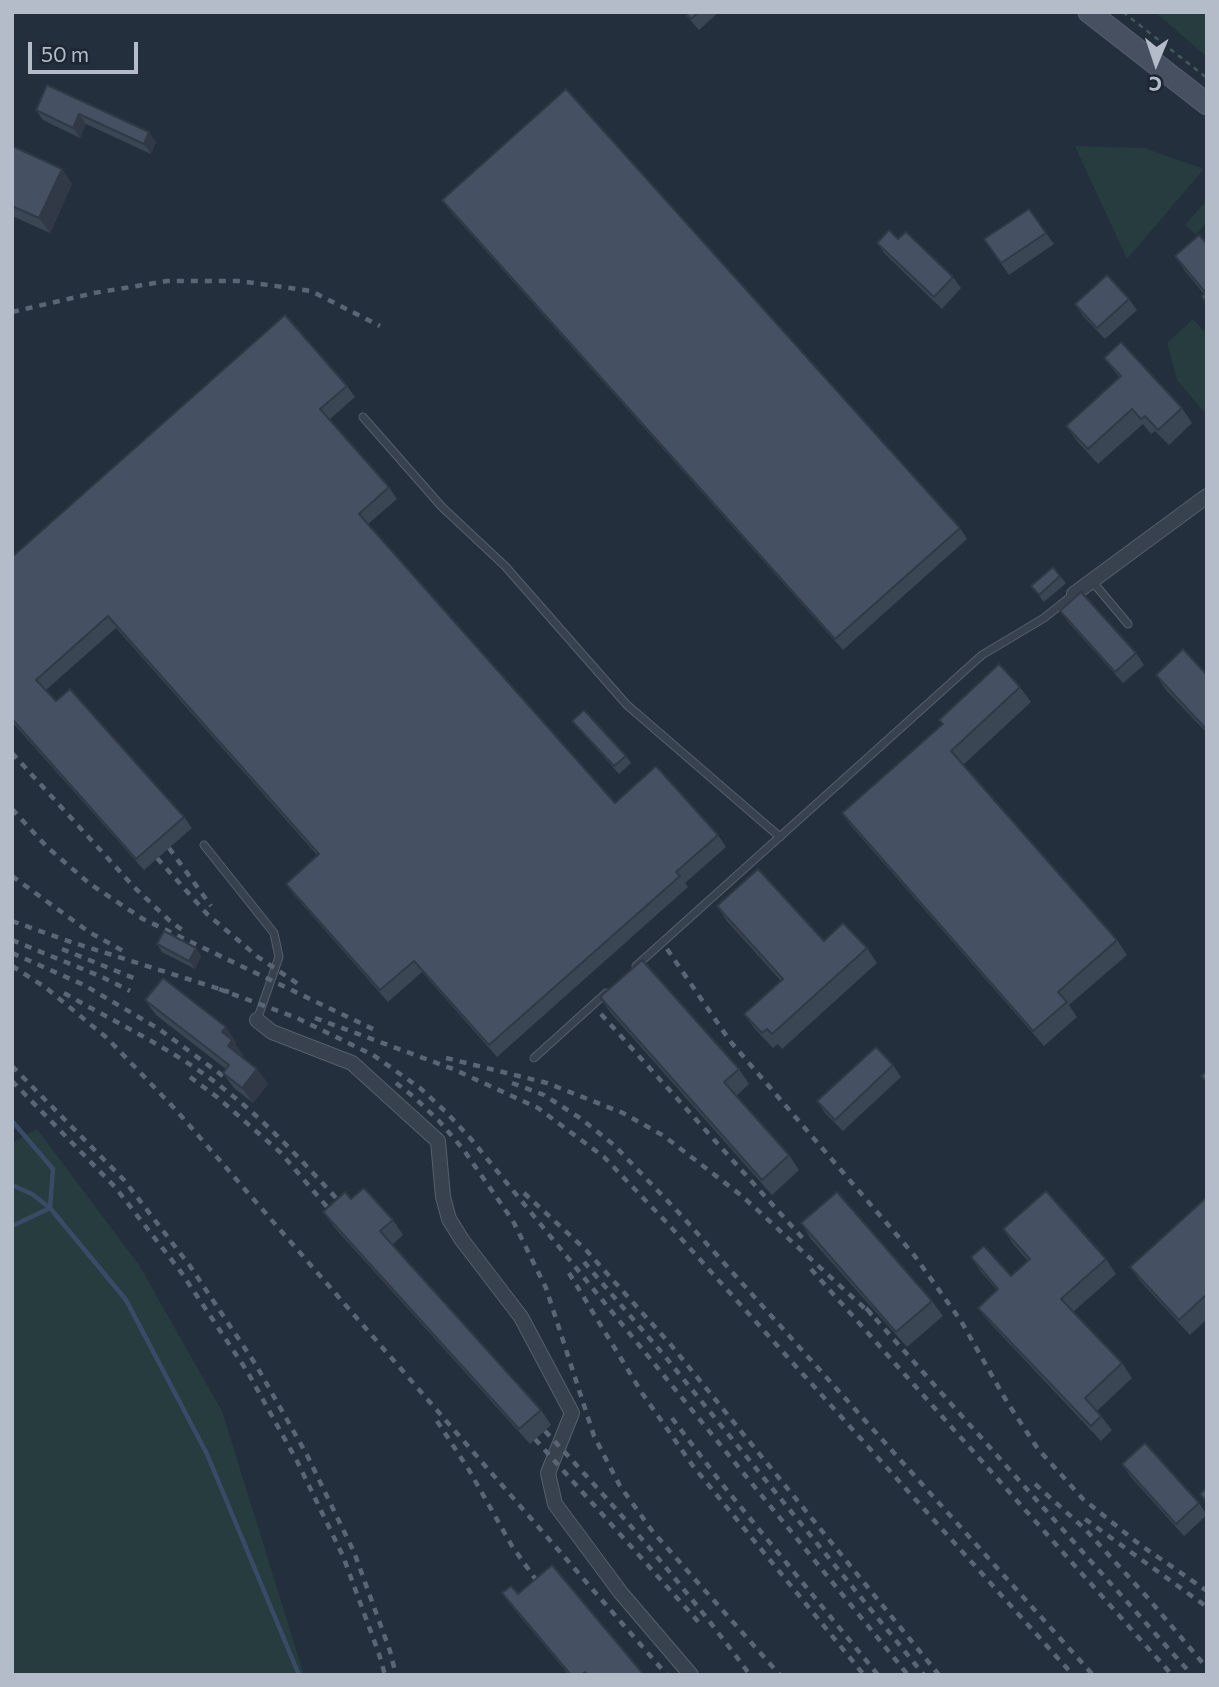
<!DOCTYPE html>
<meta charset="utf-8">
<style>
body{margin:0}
#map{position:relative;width:1219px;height:1687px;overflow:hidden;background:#242f3e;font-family:Commissioner,sans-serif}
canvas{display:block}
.frame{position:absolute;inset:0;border:14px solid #b4bcc9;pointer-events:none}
.north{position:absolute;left:1121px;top:28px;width:70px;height:70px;-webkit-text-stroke:5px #1d2633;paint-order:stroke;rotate:182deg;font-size:19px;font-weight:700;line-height:28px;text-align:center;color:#b4bcc9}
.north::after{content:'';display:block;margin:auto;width:24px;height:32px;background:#b4bcc9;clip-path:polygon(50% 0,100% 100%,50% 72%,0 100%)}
.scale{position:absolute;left:28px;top:42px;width:110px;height:32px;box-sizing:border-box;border:4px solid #b4bcc9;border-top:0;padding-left:9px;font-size:21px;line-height:24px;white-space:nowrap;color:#b4bcc9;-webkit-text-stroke:5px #1d2633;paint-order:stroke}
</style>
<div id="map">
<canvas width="1219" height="1687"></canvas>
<div class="frame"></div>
<div class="north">С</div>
<div class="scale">50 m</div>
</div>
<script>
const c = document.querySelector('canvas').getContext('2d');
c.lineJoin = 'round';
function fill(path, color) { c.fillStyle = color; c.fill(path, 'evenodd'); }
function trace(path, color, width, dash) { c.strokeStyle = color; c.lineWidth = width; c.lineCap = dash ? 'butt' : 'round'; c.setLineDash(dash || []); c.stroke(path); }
fill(new Path2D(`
 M1155 12H1207V57Z
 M1075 146 1144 148 1204 169 1127 259Z
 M1207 200V222L1196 235 1185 225Z
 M1193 319 1207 335V415L1177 380 1167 343Z
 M37 1129 139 1265 222 1411 304 1675H12V1143Z`), '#263c3f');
trace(new Path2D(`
 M12 1121 53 1169 50 1208 12 1226
 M12 1185 32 1194 50 1208 126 1300 207 1454 299 1675`), '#394c67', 4.5);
const service = new Path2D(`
 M363 417 442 507 505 566 627 705 780 837
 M1092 581 1128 624
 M204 845 274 933 279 957 257 1020
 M636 966 982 655 1044 618 1074 594
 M534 1058 606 993`);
const minor = new Path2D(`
 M1074 594 1207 496
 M257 1020 272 1032 352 1063 438 1141 443 1197 449 1219 462 1240 521 1317 572 1413 548 1473 555 1504 621 1593 691 1675`);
const secondary = new Path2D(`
 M1089 12 1207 104`);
trace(service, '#565f6c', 9);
trace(minor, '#565f6c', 16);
trace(secondary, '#565f6c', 23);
trace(new Path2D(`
 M1123 12 1207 78`), '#44595c', 2.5, [5, 5]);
trace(service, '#38414e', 7);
trace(minor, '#38414e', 14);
trace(secondary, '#465061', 21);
trace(new Path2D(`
 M12 312 94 293 167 281H240L311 291 380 326
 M12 753 134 887 170 921 185 932
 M12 809 47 847 90 884 143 919 377 1031
 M169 848 211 906
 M157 858 208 915 258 957 301 986
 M12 876 89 932 125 952
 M12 921 68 941 229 992
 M12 940 102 977 130 991
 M62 949 136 979
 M667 949 730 1041 914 1255 961 1321 1007 1402 1038 1449 1083 1499 1139 1544 1207 1591
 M12 953 84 985 159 1029 223 1076
 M12 966 45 987 107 1038 176 1110 667 1675
 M219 989 297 1018 373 1055 420 1088 447 1113 471 1139 908 1675
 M64 993C118 1024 175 1050 224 1089 271 1125 310 1170 350 1213
 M601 1014 807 1243
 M315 1018 453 1069 538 1108 604 1157 669 1225 1073 1675
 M446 1058 547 1083 623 1113 664 1136 742 1196 872 1315
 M12 1066 124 1180 190 1266 256 1365 307 1455 354 1552 390 1651 396 1675
 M190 1077 217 1097 281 1153 340 1222
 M12 1081 115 1187 181 1272 247 1371 297 1461 343 1556 379 1654 385 1675
 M396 1083 414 1097 439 1121 463 1149 513 1221 546 1288 594 1436 620 1486 653 1532 780 1675
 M512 1083 544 1095 580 1118 614 1145 681 1215 1093 1675
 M524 1193 586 1250 671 1345 939 1675
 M584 1262 663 1354 924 1675
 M811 1269 1172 1675
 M569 1273 642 1393 693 1466 864 1675
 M866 1308 1192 1675
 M672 1418 722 1484 878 1675
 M437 1421 469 1470 512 1546 546 1594
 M545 1431C617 1508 687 1589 750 1675
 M535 1439 703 1627
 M1035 1484 1085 1529 1147 1597 1207 1668
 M1085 1519 1207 1607`), '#5a6575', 4.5, [7, 7]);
fill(new Path2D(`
 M683 12H719L699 30Z
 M47 85 156 142 151 154 86 124 80 138 43 120 36 110Z
 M12 146 62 169 72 184 50 233 12 216Z
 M442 200 960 528 967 539 843 650 450 211Z
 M1029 209 1054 244 1009 275 984 239Z
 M898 239 953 277 961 288 942 309 885 254 877 243Z
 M1207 244V305L1201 296 1204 294 1185 271 1175 256Z
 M1129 299 1137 310 1105 339 1083 316 1075 304Z
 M1104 358 1182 408 1192 423 1169 445 1155 431 1151 434 1143 424 1098 464 1077 441 1066 426 1119 377Z
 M347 386 355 397 329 420 389 487 397 499 368 524 615 803 718 835 726 847 685 883 688 887 497 1057 422 972 388 1002 294 895 286 884 318 856 116 628 46 690 56 701 184 817 192 828 144 870 12 722V557Z
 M1060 576 1066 583 1044 602 1031 586Z
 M1060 611 1136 653 1144 665 1123 683 1068 622Z
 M1156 675H1207V733L1166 690Z
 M1020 687 1031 702 963 765 1117 940 1127 955 1069 1005 1077 1017 1044 1046 852 827 842 813 943 725 939 720Z
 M572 721 626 756 631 763 619 774 578 728Z
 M717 906 824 941 867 948 877 963 782 1049 778 1044 773 1048 755 1029 744 1014 781 981 727 921Z
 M157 944 196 948 201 956 195 969 162 952Z
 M600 997 739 1069 749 1084 736 1096 789 1155 799 1170 772 1195 610 1012Z
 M145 1000 236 1042 235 1044 243 1055 242 1057 257 1069 268 1084 253 1103 234 1088 223 1073 226 1069 156 1015Z
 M893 1065 901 1077 843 1131 825 1113 817 1101Z
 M1207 1197V1319L1190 1335 1141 1282 1130 1267Z
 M351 1199 393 1220 403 1235 392 1245 541 1410 551 1425 530 1444 334 1227 323 1212Z
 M801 1223 932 1301 943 1316 907 1347 811 1239Z
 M1003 1229 1106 1259 1116 1274 1073 1312 1122 1363 1132 1378 1097 1411 1112 1430 1101 1441 989 1322 978 1308 997 1290 981 1272 971 1257 1011 1276 1028 1261 1013 1244Z
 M1122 1464 1199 1503 1207 1515 1184 1536 1130 1476Z
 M502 1593 518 1594 644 1675H569L513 1608Z`), '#3b4654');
fill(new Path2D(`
 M79 114 86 124 80 138 73 128Z
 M149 132 156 142 151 154 144 144Z
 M62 169 72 184 50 233 39 218Z
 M196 948 201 956 195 969 189 961Z
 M226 1027 236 1042 235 1044 243 1055 239 1061 228 1046 222 1032Z
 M257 1069 268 1084 253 1103 242 1088Z`), '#303945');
const building = new Path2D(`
 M685 12H699L691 19Z
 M47 85 149 132 144 144 79 114 73 128 36 110Z
 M566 89 960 528 835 639 442 200Z
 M12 146 62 169 39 218 12 206Z
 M1029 209 1046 233 1001 263 984 239Z
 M889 230 898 239 906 232 953 277 934 297 877 243Z
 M1199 235 1207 244V303L1201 296 1206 293 1175 256Z
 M1107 275 1129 299 1097 328 1075 304Z
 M285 315 347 386 320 409 389 487 359 514 615 803 656 766 718 835 676 872 680 876 489 1045 414 961 380 990 286 884 319 854 108 616 36 680 56 701 70 689 184 817 136 859 12 719V557Z
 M1121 342 1182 408 1158 430 1145 416 1141 419 1132 409 1088 449 1066 426 1121 376 1104 358Z
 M1053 567 1060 576 1039 595 1031 586Z
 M1081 592 1136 653 1115 672 1060 611Z
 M1183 649 1207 675V730L1156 675Z
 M999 664 1020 687 951 751 1117 940 1058 992 1067 1002 1033 1031 842 813 943 724 939 720Z
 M584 710 626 756 614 766 572 721Z
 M758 869 824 941 843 923 867 948 772 1034 767 1029 762 1033 744 1014 783 979 717 906Z
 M164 931 196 948 189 961 157 944Z
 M642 960 739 1069 724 1082 789 1155 762 1180 600 997Z
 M163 978 226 1027 222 1032 232 1040 228 1046 257 1069 242 1088 223 1073 229 1065 145 1000Z
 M876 1047 893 1065 835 1120 817 1101Z
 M1207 1071V1082L1201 1076Z
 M364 1188 393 1220 380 1231 541 1410 519 1429 323 1212 345 1192 351 1199Z
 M1046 1191 1106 1259 1061 1299 1122 1363 1085 1398 1101 1416 1091 1426 978 1308 998 1289 971 1257 984 1246 1011 1276 1030 1259 1003 1229Z
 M837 1192 932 1301 896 1332 801 1223Z
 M1207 1197V1296L1206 1295 1179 1320 1130 1267Z
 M1145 1443 1199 1503 1176 1524 1122 1464Z
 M1207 1488V1502L1200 1494Z
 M552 1565 644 1675H588L585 1672 582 1675H571L502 1593 511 1586 518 1594Z`);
fill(building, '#455162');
trace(building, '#303945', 2);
</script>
